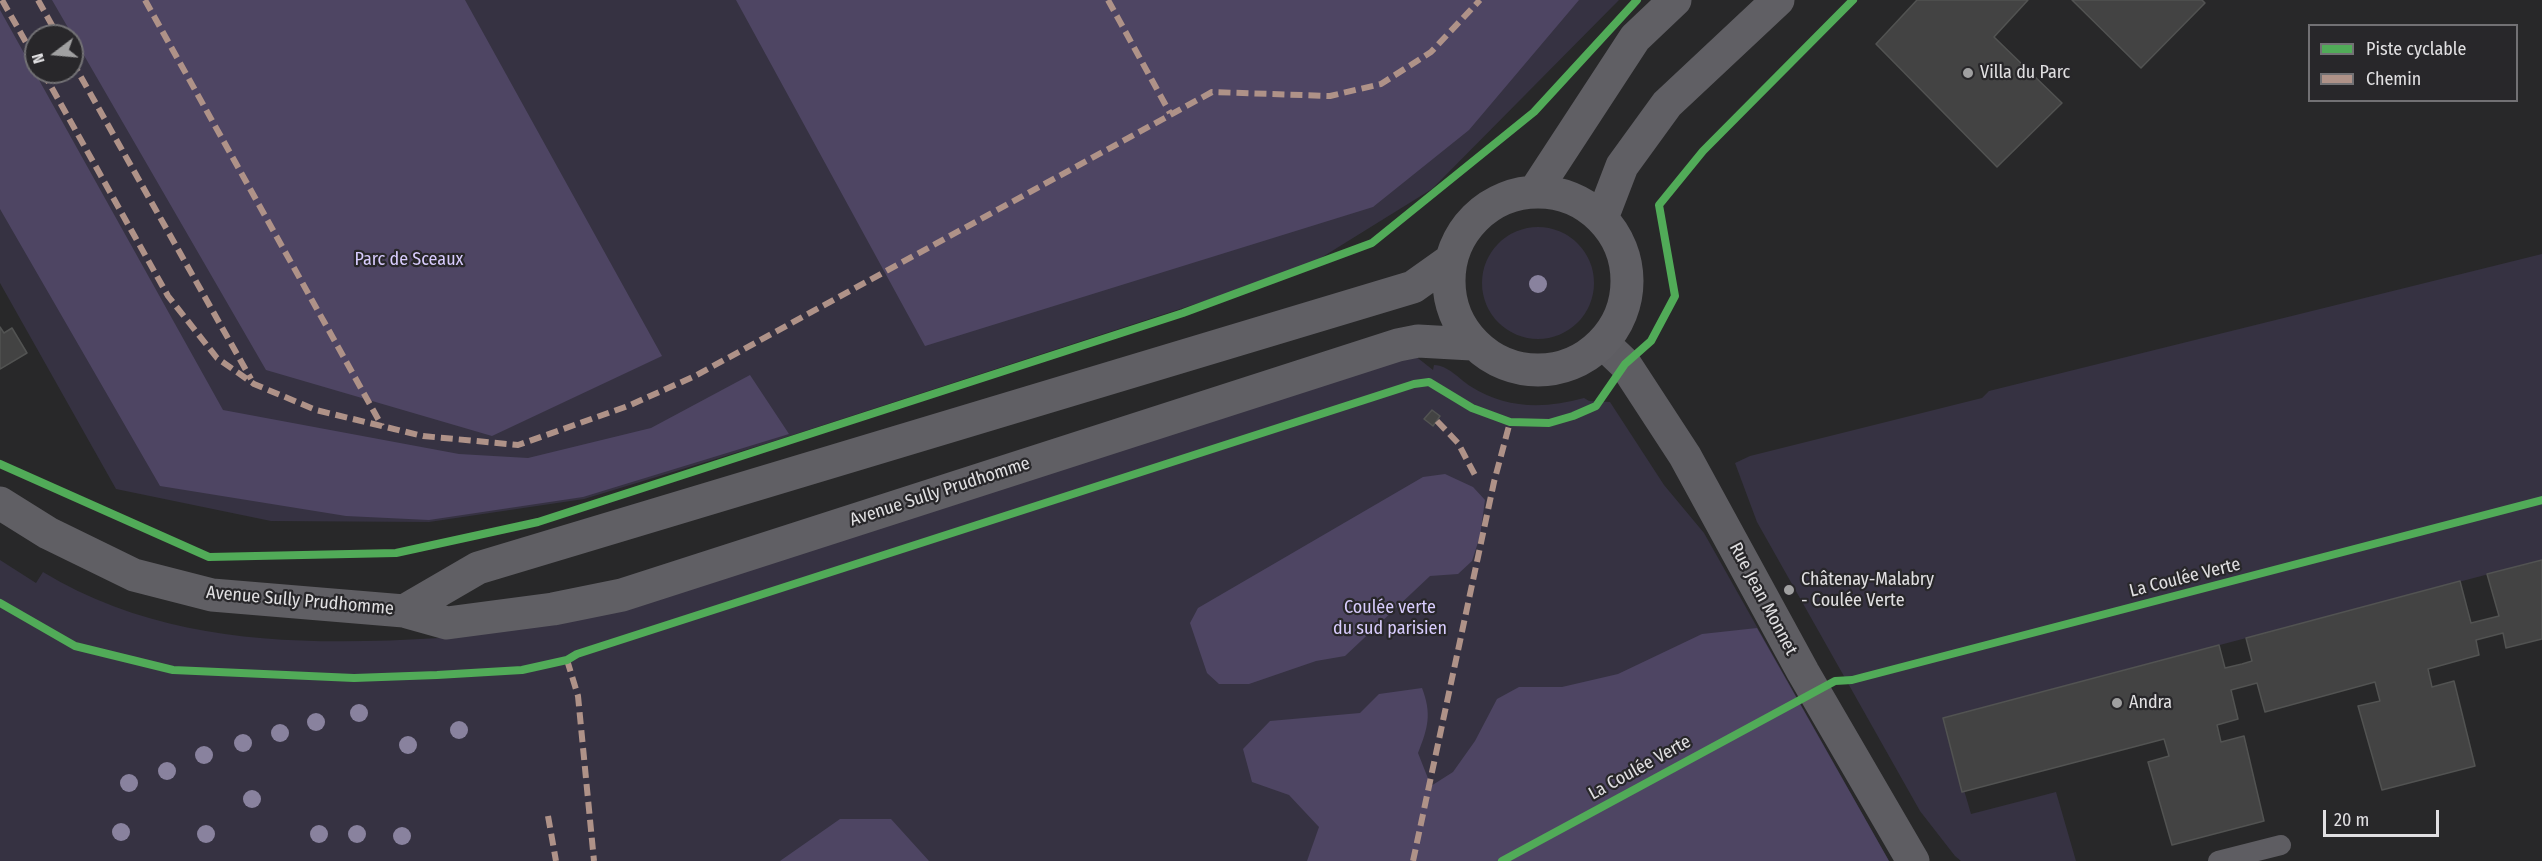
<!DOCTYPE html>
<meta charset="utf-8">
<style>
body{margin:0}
#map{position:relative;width:2542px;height:861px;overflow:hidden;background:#282829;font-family:"Fira Sans Condensed",sans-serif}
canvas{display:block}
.legend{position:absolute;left:2308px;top:24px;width:210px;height:78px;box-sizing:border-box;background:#28272a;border:2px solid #727174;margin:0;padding:8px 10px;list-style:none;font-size:18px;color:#e1e0e2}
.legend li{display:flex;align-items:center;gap:12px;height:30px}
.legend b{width:30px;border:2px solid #727174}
.north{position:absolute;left:24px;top:24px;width:60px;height:60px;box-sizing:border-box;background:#28272a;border:2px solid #727174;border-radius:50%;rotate:254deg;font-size:16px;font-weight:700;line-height:24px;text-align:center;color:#e1e0e2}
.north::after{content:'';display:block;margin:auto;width:21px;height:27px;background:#a0a0a1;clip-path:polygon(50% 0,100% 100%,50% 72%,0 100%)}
.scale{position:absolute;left:2323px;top:810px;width:116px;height:27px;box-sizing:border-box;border:3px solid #e1e0e2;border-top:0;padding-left:8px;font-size:18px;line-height:21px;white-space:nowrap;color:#e1e0e2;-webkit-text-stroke:4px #28272a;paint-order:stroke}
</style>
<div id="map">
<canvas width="2542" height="861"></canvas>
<ul class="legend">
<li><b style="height:8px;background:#51ab58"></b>Piste cyclable</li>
<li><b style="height:8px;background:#af9288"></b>Chemin</li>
</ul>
<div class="north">N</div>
<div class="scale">20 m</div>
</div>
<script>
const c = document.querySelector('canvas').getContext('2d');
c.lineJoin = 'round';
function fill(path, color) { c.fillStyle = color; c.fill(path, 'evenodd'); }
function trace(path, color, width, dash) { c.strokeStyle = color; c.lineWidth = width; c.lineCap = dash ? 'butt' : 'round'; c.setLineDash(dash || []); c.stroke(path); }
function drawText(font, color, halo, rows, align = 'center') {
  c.font = font + ' "Fira Sans Condensed",sans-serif'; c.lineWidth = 4.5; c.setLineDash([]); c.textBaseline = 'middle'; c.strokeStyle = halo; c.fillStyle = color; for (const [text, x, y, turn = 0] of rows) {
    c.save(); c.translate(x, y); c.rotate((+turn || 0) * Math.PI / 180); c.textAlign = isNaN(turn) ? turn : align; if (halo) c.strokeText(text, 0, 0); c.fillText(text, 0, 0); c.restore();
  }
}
fill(new Path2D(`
 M0 0H1619L1432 189 1303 269 765 444 584 499 429 522 271 521 116 489 0 283ZM36 36H72V72H36Z
 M1482 283a56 56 0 1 1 112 0a56 56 0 1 1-112 0Z
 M2542 254V560L1943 718 1971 814 2056 792 2076 861H1961L1955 856 1920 811 1757 522 1735 463 1750 456 1982 398 1989 391Z
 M1414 355 1433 370 1434 365C1449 366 1458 378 1470 386 1506 409 1544 409 1584 398L1589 401 1610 402 1664 485 1704 533 1889 861H0V560L36 583 43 572C164 645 302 646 440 638Z`), '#363242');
fill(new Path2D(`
 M52 0H465L662 356 492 436 266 370Z
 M736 0H1579L1469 130 1373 207 925 346Z
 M0 10 223 410 459 454 528 458 651 428 750 375 789 434 583 497 429 520 346 516 160 486 0 209Z
 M1445 474 1473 487 1485 500 1480 536 1472 561 1458 574 1430 576 1345 656 1316 661 1249 684H1219L1207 673 1190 623 1198 608 1423 477Z
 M1757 628 1889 861H1307L1319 827 1289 795 1252 782 1243 749 1270 721 1360 713 1379 694 1422 688C1432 714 1428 728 1418 753L1431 786 1453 772 1475 741 1497 699 1519 687H1562L1618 674 1702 634Z
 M840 819H891L929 861H780Z`), '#4e4563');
const building = new Path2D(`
 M1917 0H2028L1994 37 2062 103 1997 167 1876 44Z
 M2072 0H2202L2205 3 2141 68Z
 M0 327 4 333 12 328 27 353 0 369Z
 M1432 410 1440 416 1433 426 1424 419Z
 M2542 560V639L2506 648 2503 633 2476 640 2479 655 2428 669 2432 687 2454 681 2475 766 2382 790 2358 706 2380 701 2375 682 2265 712 2257 683 2231 690 2238 719 2217 725 2221 742 2244 736 2264 821 2172 845 2148 762 2169 756 2164 739 1962 792 1943 718 2219 645 2225 668 2242 664 2252 661 2246 638 2460 581 2471 623 2499 616 2487 574Z`);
fill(building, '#434343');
trace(building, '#525352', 1.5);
trace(new Path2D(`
 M2218 861 2281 845`), '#5e5d62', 20);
trace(new Path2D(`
 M1604 344 1625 364 1685 456 1803 672 1913 861`), '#5e5d62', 33);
trace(new Path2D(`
 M1535 191 1635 38 1675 0
 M1449 281a89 89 0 1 1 178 0a89 89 0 1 1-178 0Z
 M1602 218 1622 166 1667 104 1778 0
 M0 503 48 533 134 575 212 595 404 611 447 623 553 609 622 595 1398 345 1418 341 1472 344
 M404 611 478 568 1413 287 1451 260`), '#605f64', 33);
trace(new Path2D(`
 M2 0 36 60
 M38 0 58 36
 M145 0 382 426
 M1108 0 1170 113
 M72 61 251 379
 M43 72 168 296 217 358 254 384 316 410 423 436 518 445 628 406 695 376 1212 92 1330 96 1381 84 1431 52 1480 0
 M1437 421 1458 443 1477 479
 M567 660 578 696 594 861
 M548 816 556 861
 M1413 861 1494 482 1510 422`), '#af9288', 6, [12, 6]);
trace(new Path2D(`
 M0 464 209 557 396 553 538 522 1183 313 1372 243 1534 112 1637 0
 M0 603 75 646 173 670 354 678 437 675 522 670 567 660 577 654 1414 384 1429 382 1472 408 1510 422 1549 423 1573 416 1596 406 1625 364 1651 341 1675 296 1659 205 1703 151 1853 0
 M1502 861 1835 681 1852 680 2542 500`), '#51ab58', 8);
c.fillStyle = '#89829e';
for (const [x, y] of [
 [1538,284],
 [359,713],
 [316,722],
 [459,730],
 [280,733],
 [243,743],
 [408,745],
 [204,755],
 [167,771],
 [129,783],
 [252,799],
 [121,832],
 [206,834],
 [319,834],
 [357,834],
 [402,836]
]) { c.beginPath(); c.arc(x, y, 9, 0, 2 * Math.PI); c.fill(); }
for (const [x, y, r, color] of [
 [1968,73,6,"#a0a0a1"],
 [1789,590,6,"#a0a0a1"],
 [2117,703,6,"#a0a0a1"]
]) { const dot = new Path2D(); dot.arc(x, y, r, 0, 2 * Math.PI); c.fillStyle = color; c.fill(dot); trace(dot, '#28272a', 2); }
drawText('18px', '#e1e0e2', '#28272a', [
 ["Villa du Parc",1980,73],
 ["Châtenay-Malabry",1801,580],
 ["- Coulée Verte",1801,601],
 ["Andra",2129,703]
], 'left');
drawText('18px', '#d8ccfd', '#28272a', [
 ["Parc de Sceaux",409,260],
 ["Coulée verte",1390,608],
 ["du sud parisien",1390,629]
]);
drawText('18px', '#e1e0e2', '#28272a', [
 ["Avenue Sully Prudhomme",940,492,-18],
 ["La Coulée Verte",2185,578,-14],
 ["Rue Jean Monnet",1763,599,62],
 ["Avenue Sully Prudhomme",300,601,5],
 ["La Coulée Verte",1640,768,-29]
]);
</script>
